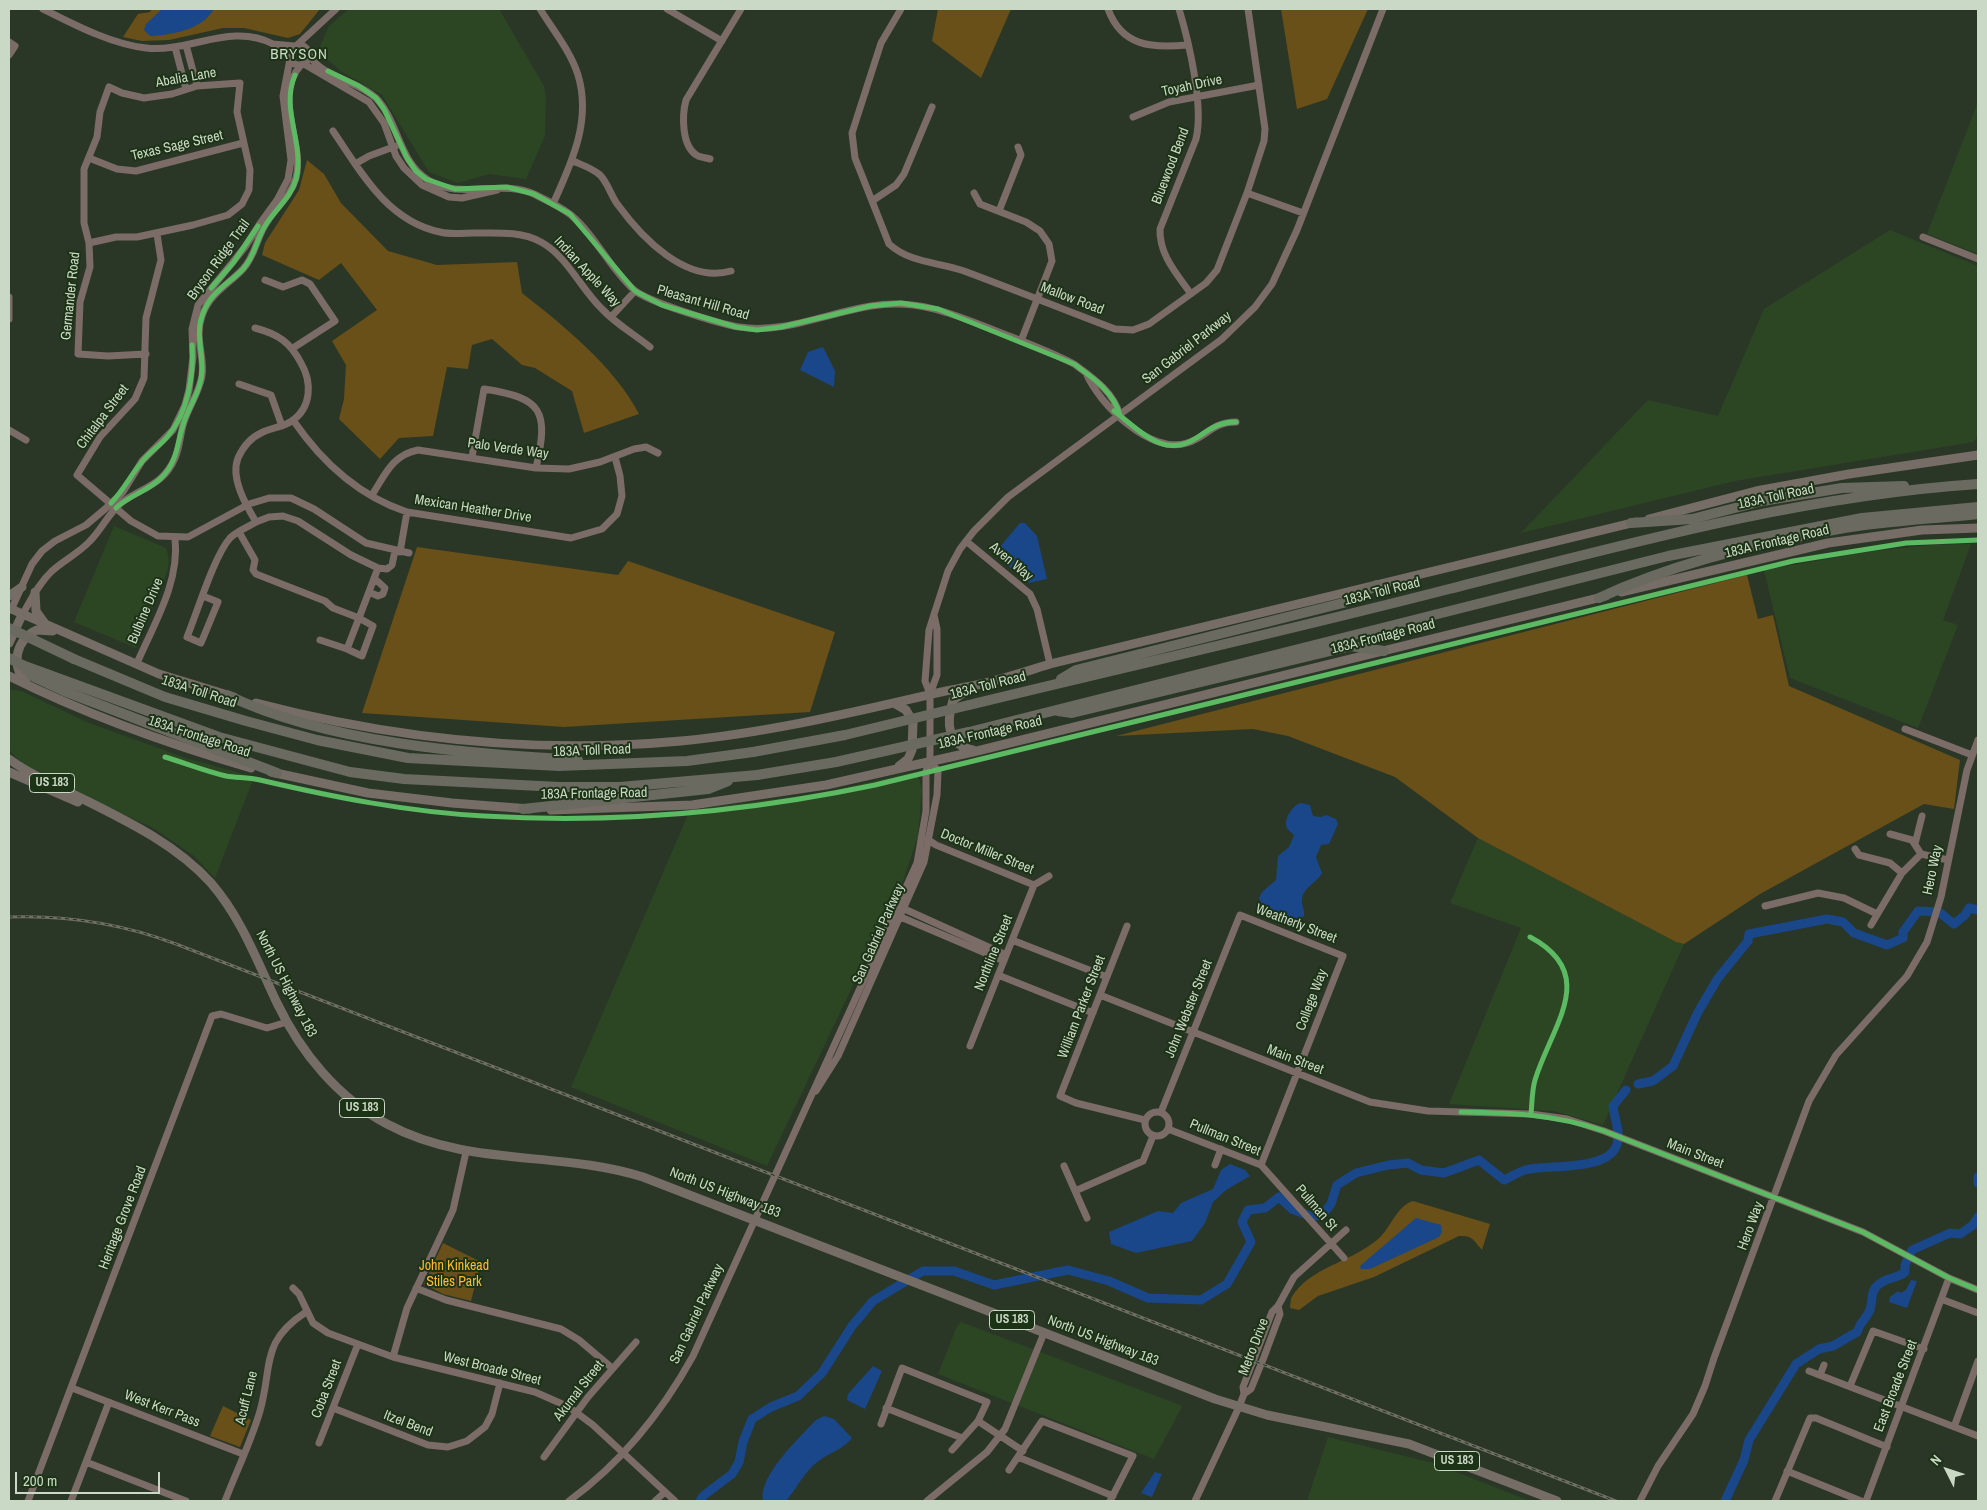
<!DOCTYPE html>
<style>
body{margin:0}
#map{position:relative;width:1987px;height:1510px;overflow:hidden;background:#2a3726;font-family:"Archivo Narrow",sans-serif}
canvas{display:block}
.frame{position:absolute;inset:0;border:10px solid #cad8c6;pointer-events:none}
.north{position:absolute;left:1922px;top:1445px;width:50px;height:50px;-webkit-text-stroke:4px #1c3316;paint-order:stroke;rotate:311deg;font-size:14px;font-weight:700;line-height:20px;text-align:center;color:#cad8c6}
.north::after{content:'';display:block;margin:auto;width:18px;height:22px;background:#cad8c6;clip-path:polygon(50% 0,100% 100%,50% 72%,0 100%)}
.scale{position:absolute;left:15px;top:1472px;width:145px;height:22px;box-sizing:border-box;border:2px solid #cad8c6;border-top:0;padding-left:6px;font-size:15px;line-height:18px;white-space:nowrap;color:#cad8c6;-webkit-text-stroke:4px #1c3316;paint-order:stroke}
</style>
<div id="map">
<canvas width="1987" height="1510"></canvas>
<div class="frame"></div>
<div class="north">N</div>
<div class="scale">200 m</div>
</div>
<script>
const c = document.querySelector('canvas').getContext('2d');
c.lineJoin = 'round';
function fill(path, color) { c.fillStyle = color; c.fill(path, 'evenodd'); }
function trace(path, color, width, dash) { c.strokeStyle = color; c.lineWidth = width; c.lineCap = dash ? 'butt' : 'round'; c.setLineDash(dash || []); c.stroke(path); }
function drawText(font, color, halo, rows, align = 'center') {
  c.font = font + ' "Archivo Narrow",sans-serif'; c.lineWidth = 4; c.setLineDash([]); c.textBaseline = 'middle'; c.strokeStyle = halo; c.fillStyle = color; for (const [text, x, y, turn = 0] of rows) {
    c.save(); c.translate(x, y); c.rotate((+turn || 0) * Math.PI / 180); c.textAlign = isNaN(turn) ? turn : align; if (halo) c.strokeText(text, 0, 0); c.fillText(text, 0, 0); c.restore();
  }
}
fill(new Path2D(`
 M349 9H499L544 86 546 96 545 136 526 179 489 174 458 183 429 172 382 95 342 72 318 51 329 26Z
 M1978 102V254L1927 234Z
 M1890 230 1978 266V435L1974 442 1735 481 1521 533 1648 400 1718 416 1764 309Z
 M114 526 166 548 169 560 167 572 136 648 74 622Z
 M1971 544 1943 620 1958 625 1918 728 1790 678 1764 570 1867 552 1929 545Z
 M9 689 21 691 89 723 186 758 254 777 215 878 194 856 155 829 35 773 23 764 9 750Z
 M915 772 918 775 922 789 918 836 904 878 767 1166 571 1087 690 810 821 793Z
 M1478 838 1676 942 1684 944 1603 1125 1554 1111 1449 1104 1521 928 1450 903Z
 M961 1322 1180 1405 1182 1407 1154 1459 938 1374 957 1326Z
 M1328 1437 1433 1463 1530 1501H1307Z`), '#2c4624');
fill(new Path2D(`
 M152 9H320L300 34 288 38 244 28H223L169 40 142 41 123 37 138 14 150 12Z
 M938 9H1011L981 78 932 41Z
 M1281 9H1368L1327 99 1297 109Z
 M307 160 324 174 341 203 388 251 437 265 517 262 522 293C564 326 614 366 639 414L584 433 572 391 535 368 522 365 492 339 472 345 468 369 447 367 433 436 399 438 380 459 339 419 344 399 346 365 332 341 377 310 341 263 319 280 262 255 265 243 299 190Z
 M417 547 618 575 628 561 835 632 810 712 564 727 362 713Z
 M1747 575 1758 619 1773 615 1789 686 1960 760 1954 809 1924 804 1760 894 1684 944 1676 942 1478 838 1395 777 1288 736 1253 729 1116 736Z
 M1413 1201 1490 1224 1482 1250C1474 1241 1473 1235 1459 1236L1374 1277 1318 1296 1299 1310 1290 1308 1291 1298C1310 1267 1349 1263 1377 1240 1390 1230 1397 1205 1413 1201Z
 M443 1243 481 1262 471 1301 443 1294 424 1284Z
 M223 1406 251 1420 240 1447 210 1436Z`), '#694f18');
fill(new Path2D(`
 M162 9H214C202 30 171 35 150 36L144 30 146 24Z
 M823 347 835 371 834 387 800 370 808 352Z
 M1020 523H1025L1037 536 1047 579 1029 583 994 554Z
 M1301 803 1310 805 1313 816 1321 817 1326 815 1336 819 1338 824 1329 844 1321 845 1316 857 1322 873C1317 883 1304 886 1302 899 1301 905 1305 910 1304 916 1289 932 1265 913 1259 898L1262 892 1276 880 1278 856 1289 847 1294 835C1292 833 1287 830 1286 826 1285 817 1293 805 1301 803Z
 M1230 1164 1245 1170 1250 1176 1226 1190 1213 1202 1205 1223 1192 1241 1136 1253 1111 1244 1109 1232 1158 1211 1173 1213 1181 1203 1213 1189 1221 1170Z
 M1416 1218 1441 1225 1442 1232 1439 1237 1370 1269H1361L1360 1266Z
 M1911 1280 1917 1281 1907 1308 1889 1302 1890 1297 1898 1291 1900 1293 1906 1290Z
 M873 1366 882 1371 865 1409 847 1400 848 1394Z
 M824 1416 834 1419 852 1438C843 1450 828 1453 816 1463 803 1474 797 1488 786 1501H763C758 1476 799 1438 816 1420Z
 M1155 1472 1162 1474 1152 1497 1141 1493Z`), '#19478a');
trace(new Path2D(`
 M1638 1084 1653 1081 1673 1066 1698 1012 1718 978 1748 941 1749 934 1827 919 1843 922 1854 933 1887 945 1903 938V932L1918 911 1939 912 1954 924 1965 915 1969 908 1978 910
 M1978 1177V1183
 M700 1501 703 1496 732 1474 739 1462 743 1442 752 1419 771 1407 798 1396 822 1373 852 1326 873 1301 923 1271H954L994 1285 1068 1270 1109 1281 1148 1298 1201 1300 1227 1284 1251 1242 1242 1222 1248 1210 1265 1208 1279 1197 1292 1209 1312 1217 1323 1214 1331 1204 1337 1185 1356 1173 1388 1165 1408 1163 1421 1170 1444 1173 1479 1160 1504 1180C1511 1177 1518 1172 1525 1170 1548 1164 1609 1172 1617 1144 1621 1132 1614 1118 1613 1106L1626 1090
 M1725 1501 1744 1460 1749 1440 1796 1364 1819 1349 1833 1346 1857 1332C1861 1320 1865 1320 1869 1312 1875 1299 1867 1290 1884 1281 1891 1277 1898 1278 1905 1272V1265L1912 1250 1950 1233 1960 1234 1973 1225 1978 1217`), '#19478a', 9);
trace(new Path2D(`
 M43 9C75 25 111 44 146 48 189 53 231 22 273 44
 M540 9C553 30 571 52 578 75 592 121 571 164 553 204
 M667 9 722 41
 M901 9 881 43 852 133 855 158 889 244C910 263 938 262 964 271 1015 290 1065 310 1115 329L1133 330 1149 324 1206 283 1217 270 1247 193 1264 141 1265 129 1248 9
 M1108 9C1122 47 1152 48 1187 45
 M1179 9C1189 42 1204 106 1196 139L1160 229C1159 255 1177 274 1191 294
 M9 42 15 46 9 55
 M289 55a10 10 0 1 1 20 0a10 10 0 1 1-20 0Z
 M186 45 197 86
 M297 45 336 9
 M175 47 186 89
 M309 55C323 78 357 80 376 98 399 122 398 161 428 180 460 201 502 178 536 195 548 201 561 207 571 215 596 236 610 269 634 290 648 302 720 324 739 327 784 334 827 313 871 306 921 298 958 316 1004 334 1027 343 1051 352 1074 364 1093 378 1113 391 1120 415
 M289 57 273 44 294 46
 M304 64 369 102 384 123 396 156 404 168 422 185 449 197 462 198 497 190
 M1133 117 1169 102 1259 85
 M333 131C361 172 387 221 440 232 451 235 464 233 474 233 497 233 521 231 541 242 567 256 581 289 602 309 616 324 634 334 650 347
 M89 158 117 169 136 171 243 143
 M710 159C706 158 701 157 698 156 681 147 682 115 686 100L741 9
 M573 161C582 165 592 168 600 175 608 183 611 196 618 205 642 238 686 284 731 271
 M355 164 369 156 396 146
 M974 193 980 204 1026 222 1040 231 1049 244 1052 261 1021 341
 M1247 193 1303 213
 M872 201 896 185 904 174 932 107
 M999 211 1021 155 1018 147
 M157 234 161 260 146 318 144 378 135 399 100 437 77 475 131 521 158 536 188 537 249 504 269 498H291L314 509 366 543 409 553
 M1923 237 1978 259
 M89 243 116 237H137L193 225 228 215 242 204 249 190 250 170 237 112 240 83 197 86 172 94 144 98 122 93 109 87 100 112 97 137 84 169V223L89 243 90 267 80 302 78 354 108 356 146 354
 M265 280 283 287 302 280 310 284 335 321 293 348
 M9 297V319
 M611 317 635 291
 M1086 373C1099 404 1150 455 1187 443 1207 437 1212 422 1236 422
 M239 384 271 395 282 426
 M293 420C321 461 359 496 407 512L571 538 602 529 617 514 622 496 620 476 615 457
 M9 430 26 440
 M472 457 484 389C543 398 549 411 536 468
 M372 495C385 475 392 455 418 450L536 468 569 469 600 462 634 449 646 447 658 453
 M256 522 269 517 283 516 298 521 351 555 378 568
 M239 532 255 560 253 570 256 574 325 601 333 608 359 618 378 568 387 569 392 565 395 551
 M966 541 1030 594 1037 609 1050 664
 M400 552 407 512
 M369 592 378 596 383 594 385 588 374 578
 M203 596 218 602 201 643 187 637C197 613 214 556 230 538 237 531 248 527 256 522 246 505 230 478 238 458 243 447 250 438 261 433 271 428 283 427 292 421 312 407 312 382 301 363 290 342 278 334 255 328
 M11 610 32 564 42 551 55 541 86 525 105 509 123 492 142 461 173 430 185 405 189 390 193 357 192 329 198 305 245 247 261 222 277 200 288 179 291 160 283 96 290 59
 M22 615C31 600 39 583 52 571 64 560 79 553 90 541 102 529 108 514 121 503 142 487 163 486 175 458 180 447 180 434 184 422 189 406 199 393 202 376 205 356 194 337 202 316 209 294 228 285 243 269 254 257 256 242 263 229 272 210 290 199 296 178 305 142 272 97 301 65
 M320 640 347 649 359 618 373 626 362 656 347 649
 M137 663C154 624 180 582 175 538
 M930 694 925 681 929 630 948 571 960 549 974 531 1008 497 1222 339 1255 307 1272 284 1297 230 1383 9
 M1905 729 1972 755
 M1890 834 1912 840 1921 854
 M927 839 936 845 1034 885
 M1915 844 1922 816
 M1855 849 1859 855 1890 863 1902 873
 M1765 906 1818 893 1844 898 1877 914
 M900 907 1006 955
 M896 915 1004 961
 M1871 925 1902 873 1921 854 1948 860
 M1127 926 1060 1096 1076 1103 1145 1120
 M1012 940 1107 977
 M998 975 1093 1013
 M1100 995 1370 1102 1428 1111 1531 1114 1567 1119 1604 1131 1863 1232 1949 1278 1978 1290
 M970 1046 1034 885 1049 876
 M816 1091 838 1056 924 862 937 795 938 771 930 761
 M1145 1124a12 12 0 1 1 24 0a12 12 0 1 1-24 0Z
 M1161 1112 1240 915 1343 956 1261 1165
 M1168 1129 1261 1165 1344 1258
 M1215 1165 1221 1149
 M1064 1166 1087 1218
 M1075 1191 1143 1161 1153 1136
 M293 1288 299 1294 313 1323 328 1333 393 1357 535 1392 569 1407 593 1425 675 1501
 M416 1288 446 1300 561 1329 579 1340 612 1368
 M1941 1299 1978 1313
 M393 1357 407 1308 453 1210 466 1152
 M1809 1371 1978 1436
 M1820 1375 1824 1365
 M1850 1386 1873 1331 1924 1349
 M72 1388 243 1454
 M1244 1394 1251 1389 1264 1357 1280 1314 1278 1306
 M333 1408 428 1445 448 1447 467 1441 485 1427 492 1414 500 1383
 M886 1408 962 1438
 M978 1421 1023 1451
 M881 1424 902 1368 987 1402 978 1421 952 1450
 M1954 1427 1978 1361
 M319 1443 358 1344
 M544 1457 588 1397 636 1342
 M1018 1457 1113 1496
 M86 1462 186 1501
 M1009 1470 1042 1421 1133 1456 1110 1501
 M1787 1471 1861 1501
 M28 1501 212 1016 221 1014 267 1028 287 1022
 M71 1501 109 1402
 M225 1501C236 1472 251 1442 260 1411 273 1365 260 1342 306 1312
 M569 1501C621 1463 662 1412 693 1356L917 863 926 811V771L930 761V694L937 675V629L934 615
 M655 1501 665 1492
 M927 1501 987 1452 1005 1429 1044 1333
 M1195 1501 1239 1407 1244 1394 1243 1387 1272 1312 1278 1306 1294 1277 1346 1230
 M1640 1501 1658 1466 1693 1414 1705 1386 1714 1358 1809 1101 1836 1055 1907 976 1927 942 1941 897 1967 770 1978 740
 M1775 1501 1810 1418H1816L1887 1447
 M1866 1501 1949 1278`), '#7c6c67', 7);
trace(new Path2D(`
 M1649 519 1756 491 1849 474 1978 455
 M35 592 36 611 46 625
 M1621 592 1828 543 1922 530 1978 528
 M9 596 22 587
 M9 608 159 674 234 697
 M9 643 22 615
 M9 676C87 715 168 744 251 768
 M26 682C10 666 16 639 37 630L53 631
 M967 690 953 700C946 723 947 745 973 750
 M256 703C394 739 539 754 681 741 765 733 846 714 928 695 943 691 957 689 972 686 998 681 1024 672 1050 664L1636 522
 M894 703 906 710 913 722 912 750 908 759 899 766
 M9 759C26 772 46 781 65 790 116 816 172 840 211 883 242 919 257 961 277 1003 301 1053 338 1098 387 1124 469 1168 557 1150 643 1177L1215 1399 1267 1415 1409 1444 1557 1501
 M9 772 78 802
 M271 772 368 793 452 803 530 809
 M551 810 692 805 826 785 977 751 1606 596`), '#756d66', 9);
trace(new Path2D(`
 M1631 523 1692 519 1762 501 1842 488 1904 486
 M1599 598C1674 563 1757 543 1839 529 1885 521 1932 519 1978 514
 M74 659 165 697 246 721 317 740 408 758 559 766 687 761 753 752
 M22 665 219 737 350 772 404 779 559 787H620L757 775
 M26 670 34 677 64 691 277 773
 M1061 679 1076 670 1343 603 1377 585
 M227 695C330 744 465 753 578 760
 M969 705C1129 666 1290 630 1449 589 1623 545 1798 496 1978 484
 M1058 711 1072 713 1351 646 1384 651
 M969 732 1668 556 1862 518 1978 507
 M523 809 708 789 728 781`), '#6a6a61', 10);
const rail = new Path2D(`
 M9 917C66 915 123 924 176 944L1616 1501`);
trace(rail, '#716e66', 3);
trace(rail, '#1c3316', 1, [4]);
trace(new Path2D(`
 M9 628 74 659
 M9 658 22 665
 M753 752 845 735 969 705
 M757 775 836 762 969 732`), '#6a6a61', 10);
trace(new Path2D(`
 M328 71 359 86 376 98 384 109 407 158 416 171 426 179 455 189 507 187 534 194 570 214 635 291 662 305 736 327 757 330 781 327 870 306 901 303 938 309 1074 364C1093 378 1113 391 1120 415
 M211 288 233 263 258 226
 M1114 411C1139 429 1163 461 1198 437 1211 428 1220 422 1236 422
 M111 503C123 491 130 476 141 463 148 453 160 446 168 436 188 412 194 375 192 345
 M116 508C129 495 149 491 162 477 178 461 177 442 184 422 190 404 202 389 202 369 202 343 193 328 208 303 217 288 232 281 243 269 255 256 256 240 265 226 275 209 291 198 296 179 305 143 280 110 295 75
 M165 757C185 763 205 771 226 776 237 778 248 777 260 780 333 797 408 812 484 816 615 824 746 812 875 785L1793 561 1906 543 1978 540
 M1530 937C1600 974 1552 1025 1535 1080 1532 1090 1532 1103 1531 1114
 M1461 1112C1513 1113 1554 1114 1604 1131L1863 1232 1949 1278 1978 1290`), '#5cba63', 5);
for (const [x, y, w] of [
 [52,783,45],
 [362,1108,45],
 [1012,1320,45],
 [1457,1461,45]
]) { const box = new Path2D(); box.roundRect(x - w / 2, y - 9.5, w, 19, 4); c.fillStyle = '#1c3316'; c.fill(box); trace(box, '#cad8c6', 1); }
drawText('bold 12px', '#cad8c6', null, [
 ["US 183",52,783],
 ["US 183",362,1108],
 ["US 183",1012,1320],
 ["US 183",1457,1461]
]);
drawText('14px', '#cad8c6', '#1c3316', [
 ["Abalia Lane",186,78,-10],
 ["Toyah Drive",1192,86,-12],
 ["Texas Sage Street",177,146,-13],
 ["Bluewood Bend",1171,166,-69],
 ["Bryson Ridge Trail",219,260,-54],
 ["Indian Apple Way",587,272,47],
 ["Germander Road",71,296,-84],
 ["Mallow Road",1072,299,21],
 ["Pleasant Hill Road",703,303,16],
 ["San Gabriel Parkway",1187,348,-38],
 ["Chitalpa Street",103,417,-53],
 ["Palo Verde Way",508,449,8],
 ["183A Toll Road",1776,497,-12],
 ["Mexican Heather Drive",473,509,9],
 ["183A Frontage Road",1777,542,-13],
 ["Aven Way",1011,562,40],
 ["183A Toll Road",1382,592,-14],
 ["Bulbine Drive",146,611,-67],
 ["183A Frontage Road",1383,637,-14],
 ["183A Toll Road",988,686,-14],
 ["183A Toll Road",199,692,18],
 ["183A Frontage Road",990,733,-13],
 ["183A Frontage Road",199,737,18],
 ["183A Toll Road",592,751,-2],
 ["183A Frontage Road",594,794,-1],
 ["Doctor Miller Street",987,852,22],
 ["Hero Way",1933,870,-78],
 ["Weatherly Street",1296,924,21],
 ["San Gabriel Parkway",879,934,-66],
 ["Northline Street",994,953,-68],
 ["North US Highway 183",286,984,63],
 ["College Way",1312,1000,-69],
 ["William Parker Street",1082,1007,-69],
 ["John Webster Street",1189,1009,-68],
 ["Main Street",1295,1060,21],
 ["Pullman Street",1225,1138,22],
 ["Main Street",1695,1154,21],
 ["North US Highway 183",725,1193,21],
 ["Pullman St",1316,1208,49],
 ["Heritage Grove Road",123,1218,-69],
 ["Hero Way",1751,1226,-70],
 ["San Gabriel Parkway",697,1314,-65],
 ["North US Highway 183",1103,1341,21],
 ["Metro Drive",1254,1347,-69],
 ["West Broade Street",492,1369,14],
 ["East Broade Street",1896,1386,-69],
 ["Coba Street",327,1389,-69],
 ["Akumal Street",579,1391,-52],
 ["Acuff Lane",247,1398,-76],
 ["West Kerr Pass",162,1409,21],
 ["Itzel Bend",408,1424,21]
]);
drawText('14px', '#ffba34', '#1c3316', [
 ["John Kinkead",454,1266],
 ["Stiles Park",454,1282]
]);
c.letterSpacing = '1px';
drawText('15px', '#cad8c6', '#1c3316', [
 ["BRYSON",299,55]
]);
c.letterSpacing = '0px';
</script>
